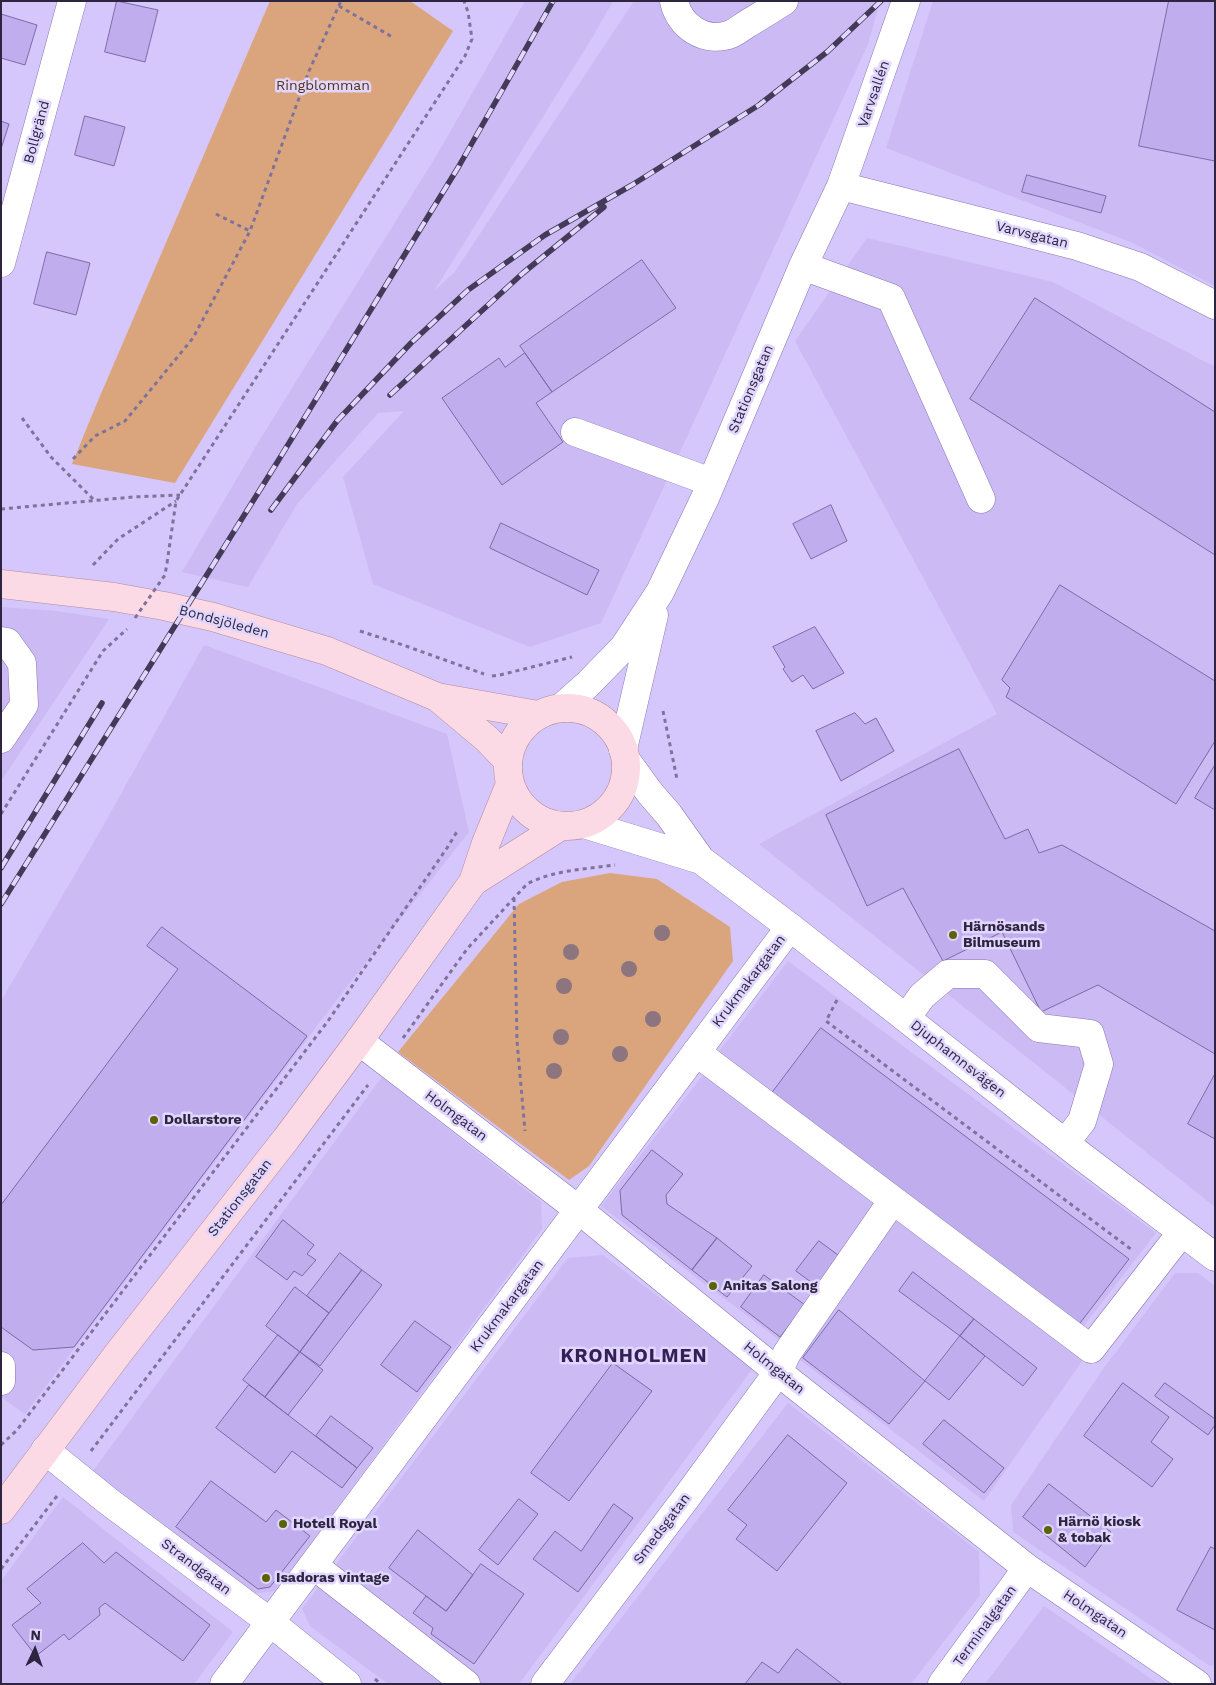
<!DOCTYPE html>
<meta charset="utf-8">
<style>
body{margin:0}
#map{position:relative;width:1216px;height:1685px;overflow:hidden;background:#d5c6fb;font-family:"Work Sans",sans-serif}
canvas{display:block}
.frame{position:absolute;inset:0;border:2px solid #2d253f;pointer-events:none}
.north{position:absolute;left:10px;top:1625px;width:50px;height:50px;-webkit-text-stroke:4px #e1d6fe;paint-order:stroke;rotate:3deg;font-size:14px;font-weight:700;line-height:20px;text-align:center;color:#2d253f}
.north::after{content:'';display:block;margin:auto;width:18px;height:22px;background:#2d253f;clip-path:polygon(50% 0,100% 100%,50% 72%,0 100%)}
</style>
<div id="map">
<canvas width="1216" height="1685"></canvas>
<div class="frame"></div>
<div class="north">N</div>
</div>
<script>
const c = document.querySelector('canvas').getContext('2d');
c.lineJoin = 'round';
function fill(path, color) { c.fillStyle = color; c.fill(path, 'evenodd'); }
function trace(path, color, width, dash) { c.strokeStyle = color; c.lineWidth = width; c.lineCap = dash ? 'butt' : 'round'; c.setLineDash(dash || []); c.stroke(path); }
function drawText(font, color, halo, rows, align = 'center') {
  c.font = font + ' "Work Sans",sans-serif'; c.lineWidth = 5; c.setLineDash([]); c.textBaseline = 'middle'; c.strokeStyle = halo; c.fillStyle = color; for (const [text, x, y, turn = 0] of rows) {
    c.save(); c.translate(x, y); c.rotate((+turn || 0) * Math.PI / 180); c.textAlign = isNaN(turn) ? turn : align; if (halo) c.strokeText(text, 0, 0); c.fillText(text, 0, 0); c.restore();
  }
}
fill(new Path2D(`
 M525 1H613L592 38 434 291 454 273 634 1H880L868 44 601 623 530 647 373 584 343 477 404 411 378 413 305 495 297 504 248 587 182 572 256 446 438 153Z
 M933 1H1215V286L1133 243 886 148Z
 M867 238 1053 282 1215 367V1207L759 844 997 714 795 341Z
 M1 607 56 611 109 619 1 781Z
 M204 645 447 734 469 832 338 998 25 1414 1 1397V1001L102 828Z
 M788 961 1156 1233 1079 1332 714 1058Z
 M704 1074 877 1202 782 1342 601 1206Z
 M382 1077 541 1202 542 1229 276 1591 248 1594 93 1471Z
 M898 1216 1087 1354 984 1501 795 1356Z
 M603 1255 753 1368 519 1684H388L310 1626 302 1609 568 1258Z
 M1175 1273H1198L1215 1286V1665L1210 1666 1013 1532 1011 1505 1101 1372Z
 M788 1403 979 1552 980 1595 911 1684H570Z
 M63 1497 233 1632 194 1684H1V1581Z
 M1044 1606 1159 1684H985Z`), '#cbbaf4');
fill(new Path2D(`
 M270 1H410L453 31 175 483 72 464 97 403Z
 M610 873 657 879 730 927 733 961 589 1166 569 1180 398 1052 519 904 562 882Z`), '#daa57d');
const building = new Path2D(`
 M117 1 158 10 145 62 105 52Z
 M1169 1H1215V161L1139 146Z
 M1 14 37 25 25 65 1 58Z
 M85 116 125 127 114 166 75 155Z
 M1 121 9 124 1 149Z
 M1027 175 1106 196 1101 213 1022 192Z
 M47 252 90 263 76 315 34 304Z
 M642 260 676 308 552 392 520 346Z
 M1035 298 1215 412V555L970 399Z
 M525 353 552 392 536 403 563 442 502 485 442 398 499 358 505 367Z
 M831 505 847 541 811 559 793 524Z
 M501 523 599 570 587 595 490 548Z
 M1060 585 1215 681V741L1176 804 1006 697 1010 688 1002 680Z
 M815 627 844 673 813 689 803 675 792 682 783 669 785 667 773 647Z
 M855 713 865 724 876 718 894 751 841 781 816 731Z
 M959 749 1005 839 1028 829 1039 853 1062 845 1215 931V1054L1098 985 1041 1012 1002 932 943 961 903 888 867 906 826 815Z
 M1215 765V810L1195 798Z
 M162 927 307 1036 74 1347 33 1350 1 1327V1205L178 969 147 946Z
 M821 1028 1129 1259 1077 1327 769 1097Z
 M1215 1074V1139L1188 1124Z
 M652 1150 683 1174 666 1195 667 1204 717 1238 692 1270 622 1215 620 1191Z
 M283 1220 314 1245 307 1254 316 1260 302 1276 294 1271 287 1280 256 1257Z
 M717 1238 752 1266 727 1297 692 1270Z
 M819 1241 842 1258 819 1288 796 1271Z
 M340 1253 362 1270 329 1313 307 1296Z
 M362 1270 382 1285 320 1366 300 1352Z
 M913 1272 974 1319 960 1336 899 1291Z
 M764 1275 805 1305 780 1337 741 1307Z
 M295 1287 329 1313 300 1352 266 1326Z
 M839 1310 925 1381 889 1424 803 1358Z
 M974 1319 1037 1368 1023 1386 960 1336Z
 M415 1321 451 1347 417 1392 381 1365Z
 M278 1335 300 1352 265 1397 243 1380Z
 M960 1336 985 1356 949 1400 925 1381Z
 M300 1352 323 1370 288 1415 265 1397Z
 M613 1363 652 1391 569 1501 531 1473Z
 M1123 1383 1169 1417 1151 1442 1173 1459 1152 1487 1084 1436Z
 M1165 1383 1215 1419V1425L1208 1435 1155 1396Z
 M249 1385 357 1468 342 1488 292 1451 275 1473 216 1428Z
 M331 1416 373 1448 357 1468 316 1436Z
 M944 1420 1004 1468 984 1493 923 1444Z
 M788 1435 847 1483 777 1571 736 1539 747 1525 728 1510Z
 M211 1481 266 1522 276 1510 310 1536 270 1587 258 1589 176 1527Z
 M1049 1484 1111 1532 1085 1567 1023 1517Z
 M519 1499 538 1514 498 1565 479 1550Z
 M614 1504 633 1518 578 1592 533 1559 555 1531 581 1551Z
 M418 1530 473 1575 446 1611 389 1568Z
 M83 1543 104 1563 116 1552 210 1625 183 1661 105 1603 99 1608 100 1615 69 1640 64 1634 36 1656 12 1625 41 1603 27 1589Z
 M1211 1547 1215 1549V1630L1177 1610Z
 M481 1564 524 1594 474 1664 431 1634 433 1628 413 1613 426 1596 446 1611Z
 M797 1649 842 1684H745L762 1662 778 1673Z`);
fill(building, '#c0aded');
trace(building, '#7d6aa6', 1);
const minor = new Path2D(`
 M674 1C679 26 705 44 731 34 736 32 742 27 747 24 760 16 772 9 784 1
 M841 186 1077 246 1140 267 1215 305
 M1 263 72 1
 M803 266 891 298 981 499
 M575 432 711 482
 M1 641 7 642 22 663 24 705 1 739
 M561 708 588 684 624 647 660 592 705 498 803 266 841 186 906 1
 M623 749 654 615
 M626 760 650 793 669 815 701 860 790 927 1080 1155 1215 1257
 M584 824 701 860
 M906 1018 922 996 948 974H985L1039 1028 1090 1034 1099 1064 1082 1121 1065 1143
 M359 1041 579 1210 778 1372 1027 1568 1197 1684
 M696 1052 1091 1349 1182 1232
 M1 1366V1381
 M45 1450 108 1501 270 1622 347 1684
 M313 1565 466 1684
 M224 1684 790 927
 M545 1684 686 1498 778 1372 787 1353 893 1200
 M942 1684 1027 1568`);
const major = new Path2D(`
 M1 584 114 597 164 606 213 617 327 651 437 697 538 715
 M438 698 487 739 508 761
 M508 767a59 59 0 1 1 118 0a59 59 0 1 1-118 0Z
 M473 882 561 826
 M1 1510 117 1355 286 1139 359 1041 473 882 486 843 510 784`);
trace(minor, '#8a77b4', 29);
trace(major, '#b28a9f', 29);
trace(new Path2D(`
 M339 6 394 38
 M216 214 250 231
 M22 418 51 457 94 500
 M73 459 95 436 125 421 193 338 250 231 309 71 341 1
 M1 509 133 497 180 495
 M167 563 176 501 465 56 472 39 468 12 464 1
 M93 565 118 539 176 501
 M360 631 403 645 484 674
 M492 676 500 675 572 657
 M663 711 677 779
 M1 814 103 651 127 629
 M514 898 517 1041 525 1131
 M837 1000 826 1021 1132 1250
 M403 1038 467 949 527 884C554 870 586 869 615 865
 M1 1445 17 1430 328 1021 447 848 458 830
 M91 1451 368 1085
 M1 1569 57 1496
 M375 1679 381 1684`), '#7e739a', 3, [4, 4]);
trace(minor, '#fff', 28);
trace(major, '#fbdae5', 28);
const rail = new Path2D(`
 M390 395 523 273 604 207
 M271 510 337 421 411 343 468 290 545 235 632 185 759 105 827 52 881 1
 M1 868 102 703
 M1 904 278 461 459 166 553 1`);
trace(rail, '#433a57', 5.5);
trace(rail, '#e1d6fe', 4, [11]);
trace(new Path2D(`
 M135 618 165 575 167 563`), '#7e739a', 3, [4, 4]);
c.fillStyle = '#8c757f';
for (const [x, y] of [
 [662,933],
 [571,952],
 [629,969],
 [564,986],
 [653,1019],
 [561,1037],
 [620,1054],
 [554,1071]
]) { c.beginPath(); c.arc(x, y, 8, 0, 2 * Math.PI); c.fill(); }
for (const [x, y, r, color] of [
 [953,935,5,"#586407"],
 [154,1120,5,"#586407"],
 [713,1286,5,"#586407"],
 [283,1524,5,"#586407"],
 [1048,1530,5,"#586407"],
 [266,1578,5,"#586407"]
]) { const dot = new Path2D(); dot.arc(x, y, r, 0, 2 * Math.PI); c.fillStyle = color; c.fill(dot); trace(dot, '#e1d6fe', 2); }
drawText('14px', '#51321a', '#e1d6fe', [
 ["Ringblomman",323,86]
]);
drawText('14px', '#2d253f', '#e1d6fe', [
 ["Varvsallén",874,94,-71],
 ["Bollgränd",37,132,-75],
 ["Varvsgatan",1032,235,14],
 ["Stationsgatan",751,389,-67],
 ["Bondsjöleden",224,622,15],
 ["Krukmakargatan",749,981,-53],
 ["Djuphamnsvägen",958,1059,38],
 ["Holmgatan",456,1116,37],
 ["Stationsgatan",240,1198,-52],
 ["Krukmakargatan",507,1306,-53],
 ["Holmgatan",774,1368,39],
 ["Smedsgatan",662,1529,-53],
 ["Strandgatan",196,1567,37],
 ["Holmgatan",1095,1614,34],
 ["Terminalgatan",985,1626,-54]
]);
drawText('bold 14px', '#2d253f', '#e1d6fe', [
 ["Härnösands",963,927],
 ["Bilmuseum",963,943],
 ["Dollarstore",164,1120],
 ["Anitas Salong",723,1286],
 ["Härnö kiosk",1058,1522],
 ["& tobak",1058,1538],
 ["Hotell Royal",293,1524],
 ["Isadoras vintage",276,1578]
], 'left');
c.letterSpacing = '1px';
drawText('bold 19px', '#342056', '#e1d6fe', [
 ["KRONHOLMEN",634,1356]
]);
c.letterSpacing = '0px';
</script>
